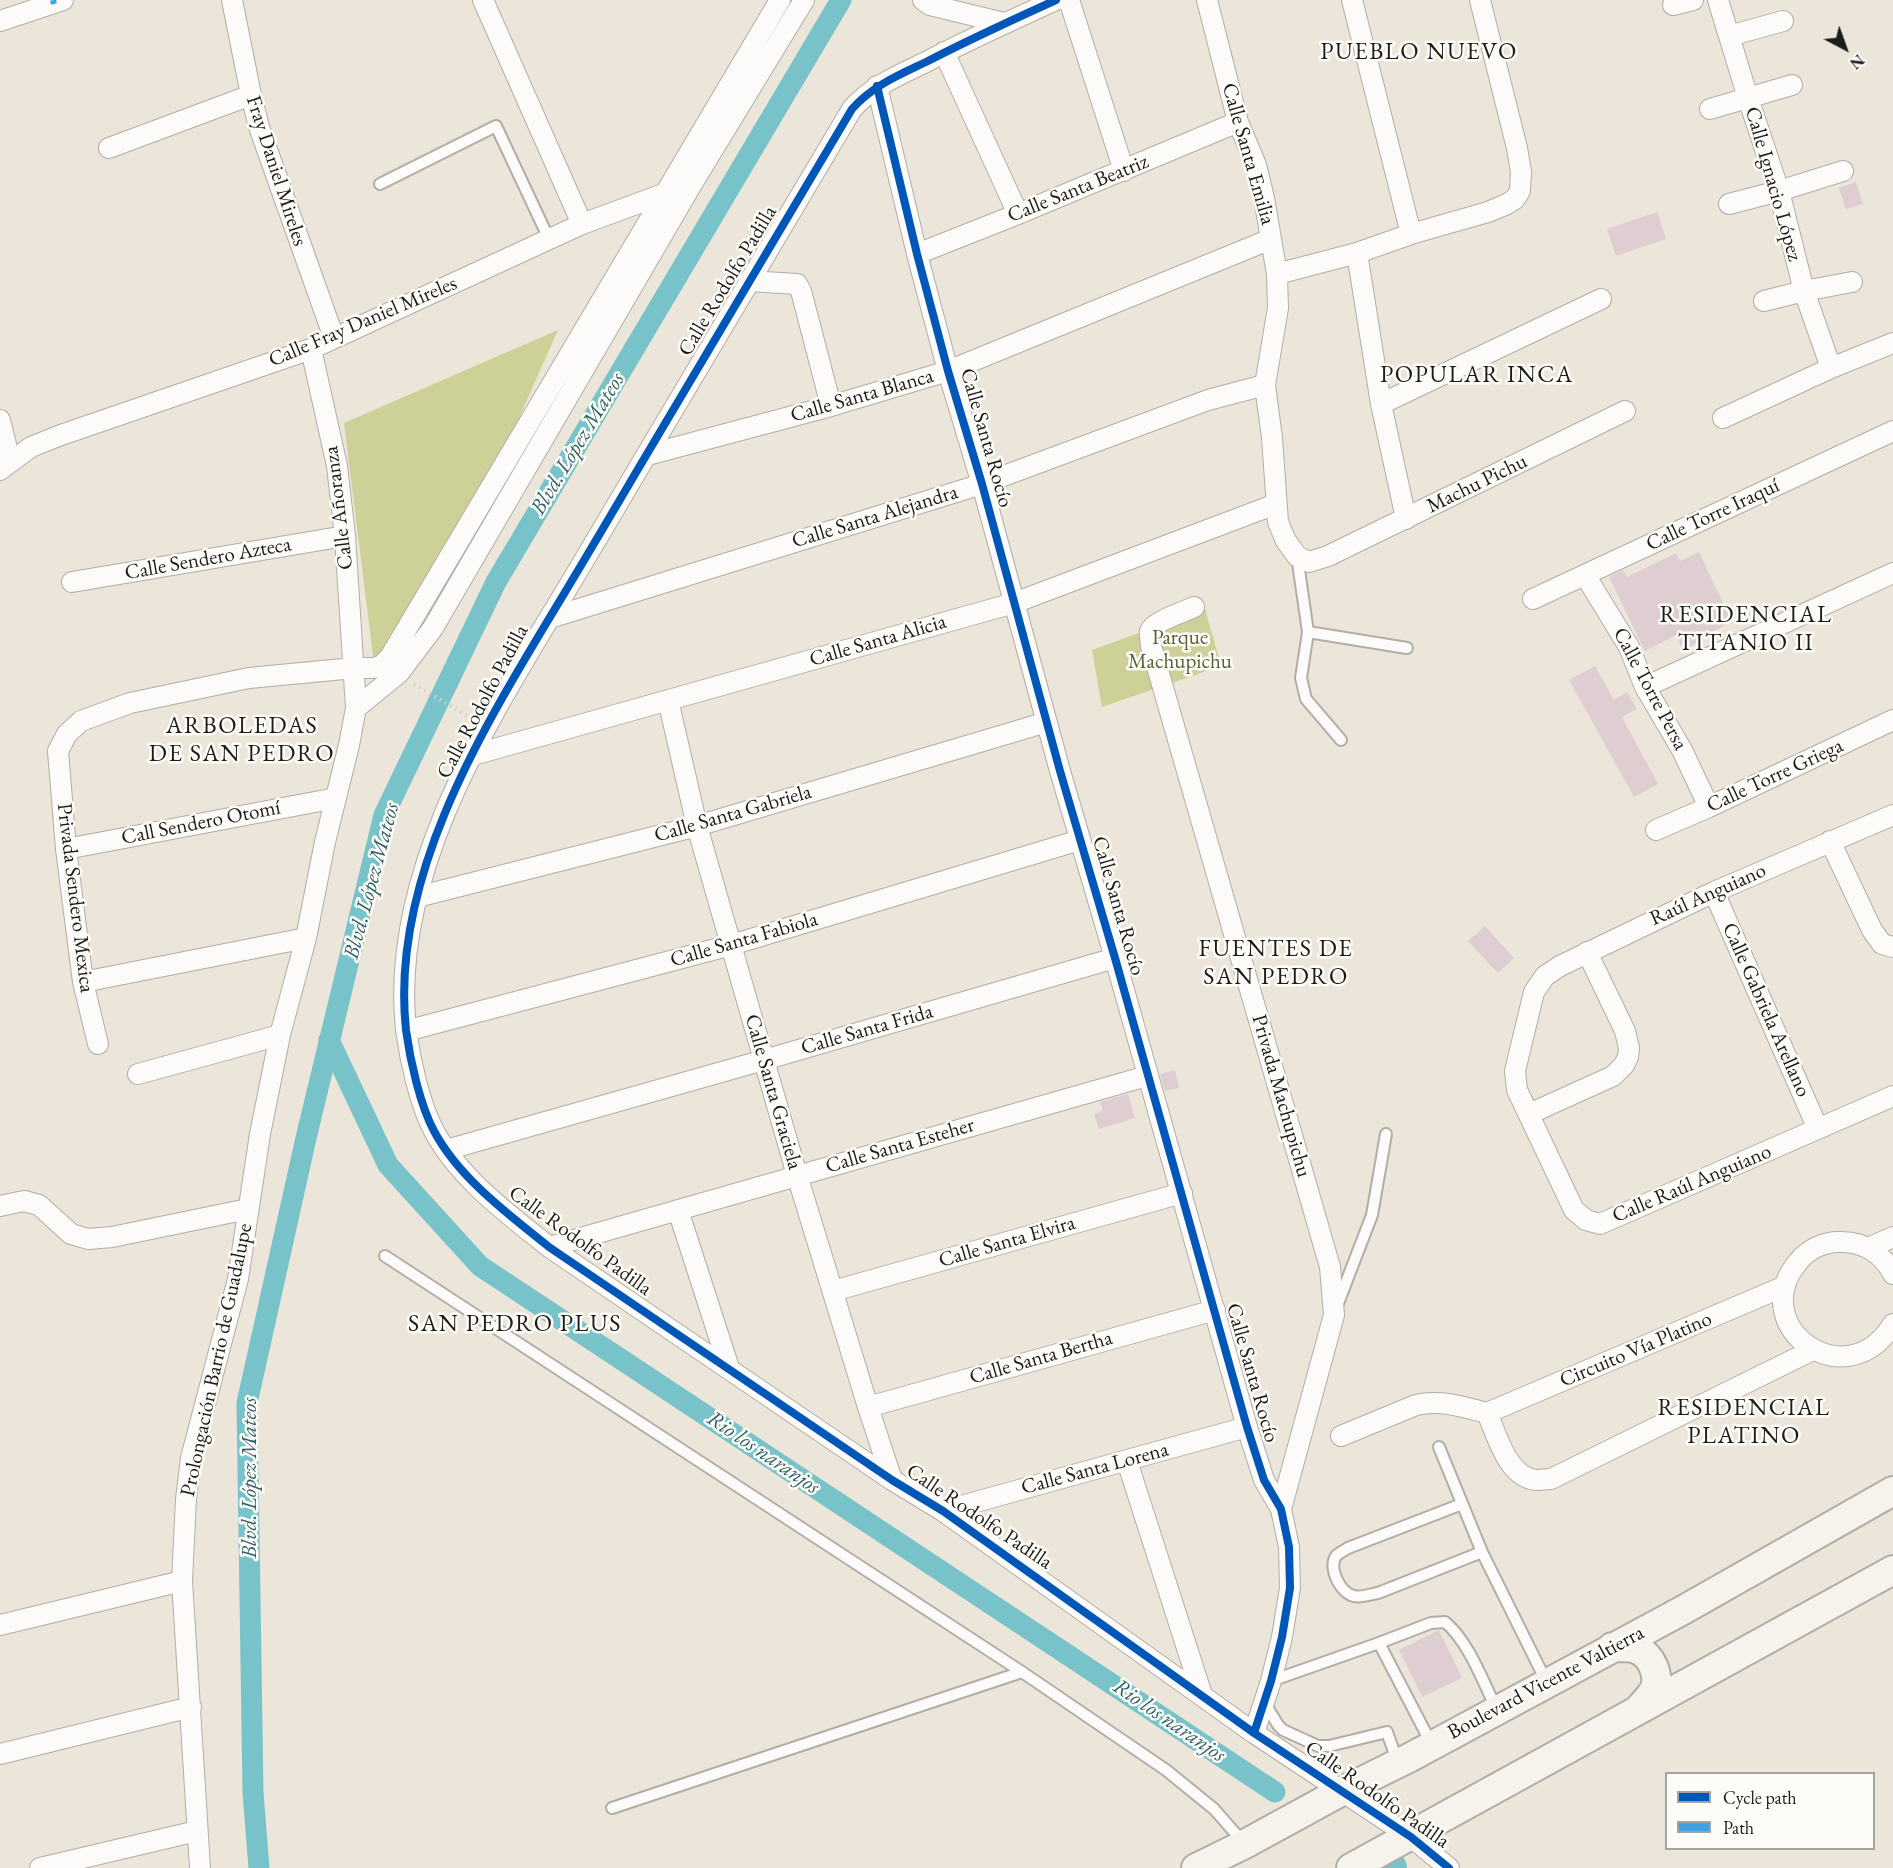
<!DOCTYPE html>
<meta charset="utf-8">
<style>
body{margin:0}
#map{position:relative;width:1893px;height:1868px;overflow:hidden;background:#ece5d9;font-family:"EB Garamond",serif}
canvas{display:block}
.legend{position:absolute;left:1665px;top:1772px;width:210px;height:78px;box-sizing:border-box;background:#fdfcf7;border:2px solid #a3a29f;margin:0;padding:8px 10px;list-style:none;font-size:18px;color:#1c1c1c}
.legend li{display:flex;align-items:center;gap:12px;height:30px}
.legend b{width:30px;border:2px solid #a3a29f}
.north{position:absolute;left:1815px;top:18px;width:60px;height:60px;-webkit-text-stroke:4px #fdfcf7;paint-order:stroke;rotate:139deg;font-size:16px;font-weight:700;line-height:24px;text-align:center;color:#1c1c1c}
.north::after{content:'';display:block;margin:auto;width:21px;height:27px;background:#1c1c1c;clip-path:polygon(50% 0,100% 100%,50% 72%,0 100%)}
</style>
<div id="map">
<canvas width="1893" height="1868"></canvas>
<ul class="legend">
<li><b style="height:8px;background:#0057b8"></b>Cycle path</li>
<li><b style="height:8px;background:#3da2ea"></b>Path</li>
</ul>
<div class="north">N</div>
</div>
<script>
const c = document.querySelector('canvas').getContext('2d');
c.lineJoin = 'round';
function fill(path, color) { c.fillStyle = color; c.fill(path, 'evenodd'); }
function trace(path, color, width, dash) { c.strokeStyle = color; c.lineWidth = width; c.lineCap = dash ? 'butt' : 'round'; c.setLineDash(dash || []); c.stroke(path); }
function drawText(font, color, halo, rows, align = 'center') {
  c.font = font + ' "EB Garamond",serif'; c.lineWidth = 5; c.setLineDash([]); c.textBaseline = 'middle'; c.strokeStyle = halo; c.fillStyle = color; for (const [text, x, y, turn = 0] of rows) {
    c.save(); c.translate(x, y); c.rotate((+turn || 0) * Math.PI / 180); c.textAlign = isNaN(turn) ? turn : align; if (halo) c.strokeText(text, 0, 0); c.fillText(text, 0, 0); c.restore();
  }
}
fill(new Path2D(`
 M558 330 485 495 374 664 344 423Z
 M1205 609 1221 666 1102 707 1092 650Z`), '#cdd198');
trace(new Path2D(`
 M329 1040 388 1165 480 1266 1275 1792
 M259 1868 253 1792 247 1403 306 1138 384 815 496 582 841 0`), '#78c3ca', 21);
trace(new Path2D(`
 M1387 1866 1390 1868`), '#78c3ca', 34);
fill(new Path2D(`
 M1856 182 1863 204 1846 209 1839 188Z
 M1657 212 1666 239 1616 256 1607 229Z
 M1699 552 1732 622 1697 639 1698 643 1683 650 1676 635 1645 651 1609 577 1623 570 1627 577 1676 553 1680 561Z
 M1595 666 1614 700 1627 692 1637 709 1622 717 1658 784 1634 797 1569 680Z
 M1485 926 1514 958 1498 973 1468 941Z
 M1175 1070 1179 1088 1165 1091 1160 1074Z
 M1128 1094 1135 1118 1099 1129 1094 1114 1103 1111 1100 1102Z
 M1439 1630 1462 1678 1422 1697 1399 1650Z`), '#dfced1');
const lane = new Path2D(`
 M380 184 496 126 549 239
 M1297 556 1308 632 1407 648
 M1308 632 1301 678 1306 699 1341 740
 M385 1256 1022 1672 1166 1770 1214 1809 1243 1842
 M1337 1306 1372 1215 1386 1134
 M1439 1447 1482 1552 1547 1683
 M1462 1504 1348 1548C1345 1550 1339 1553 1336 1556 1328 1568 1340 1593 1354 1596 1361 1598 1371 1594 1378 1593L1482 1552
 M1271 1681 1379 1643
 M1264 1702 1278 1725 1283 1730 1318 1746H1329L1387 1732 1398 1763
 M1432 1745 1379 1643 1431 1623 1445 1622C1469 1642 1483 1682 1497 1710
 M612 1808 1022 1672`);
const street = new Path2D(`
 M232 0 251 95 259 127 334 338
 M483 0 582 224
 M923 0 930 5 1004 23
 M1056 0C1012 20 968 40 926 62 899 75 872 86 852 109 781 227 712 346 641 464 611 515 581 566 550 617 477 738 390 883 406 1030 410 1060 420 1105 434 1131 459 1178 508 1214 549 1247L892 1480 943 1511 1254 1733 1411 1837 1449 1868
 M1069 0 1124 171
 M1207 0 1238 122 1256 165 1264 198 1277 274 1278 308 1265 385 1272 438 1278 522 1286 541 1297 556 1309 562 1328 556 1625 411
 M1352 0 1411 234
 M1718 0 1748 98 1779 191 1804 291 1831 368
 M1673 5 1693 0
 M0 21 63 0
 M1729 36 1783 21
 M944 52 1018 214
 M877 86 917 254 948 371 982 484 1060 771 1115 958 1247 1427 1264 1480 1281 1509 1289 1547 1290 1588 1282 1637 1271 1681 1254 1733
 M1710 109 1792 85
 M109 148 251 95
 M1729 204 1779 191 1843 171
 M1357 253 1381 404 1406 519
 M917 254 1018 214 1238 122
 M1277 274 1357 253 1411 234 1488 212 1507 204 1515 199 1520 191 1521 172 1517 148 1480 0
 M749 281 797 284 801 291 831 406
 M1764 301 1804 291 1852 282
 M1381 404 1601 299
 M1723 418 1831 368 1893 343
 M0 420 10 461
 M647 455 831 406 948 371 1271 239
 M0 470 31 447 61 435 311 349 582 224 669 192
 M1585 575 1629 647 1645 687 1682 750 1709 807
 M72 582 345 536
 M1533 599 1893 431
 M1194 607C1184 612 1154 621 1150 631 1149 636 1151 641 1151 646L1330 1267 1334 1315 1281 1509
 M550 618 982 484 1208 400 1265 385
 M1645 687 1893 573
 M668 700 697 826 731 945 797 1175 868 1407 892 1480
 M356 708 399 673 433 628 692 184 804 0
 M473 755 1014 603 1276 504
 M1893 815 1714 892 1560 966 1545 976 1534 992 1515 1071 1517 1090 1574 1210 1586 1220 1600 1224 1893 1096
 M1656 830 1709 807 1893 720
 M1830 841 1872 930 1882 944 1893 947
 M66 849 336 798
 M1714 892 1818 1129
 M417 897 697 826 1047 722
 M83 982 306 938
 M406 1031 731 945 1080 840
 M98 1044 83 982 66 849 58 751 67 734 81 721 130 703 249 678 354 668H374L382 665 390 657 780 0
 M138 1074 280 1035
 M1529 1114 1613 1076 1624 1065 1628 1057 1629 1048 1625 1031 1587 952
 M446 1150 764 1060 1115 958
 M0 1206 24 1201 39 1205 71 1234 88 1239 112 1237 248 1209
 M678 1210 729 1368
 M549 1247 1147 1076
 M1868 1248 1893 1237
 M1893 1274C1883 1254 1864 1242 1842 1242 1825 1241 1808 1249 1798 1262 1745 1325 1845 1401 1893 1324
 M833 1291 1182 1193
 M868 1407 1215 1310
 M1487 1413C1497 1435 1507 1477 1536 1480 1541 1480 1546 1479 1551 1479L1813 1350
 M1341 1436 1416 1405C1440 1399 1463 1407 1487 1413L1785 1286
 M1127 1461 1202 1695
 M943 1511 1247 1427
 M0 1625 182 1581
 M0 1754 191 1707
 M40 1868 197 1831
 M200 1868 182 1581 186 1499 191 1458 238 1279 260 1134 280 1035 306 938 325 842 349 745 356 708 345 536 337 466 311 349`);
const secondary = new Path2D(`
 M1612 1647C1619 1648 1629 1646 1636 1649 1651 1654 1662 1677 1653 1692 1649 1698 1643 1704 1638 1710
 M1196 1868 1245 1844 1342 1791 1409 1758 1685 1609 1893 1491
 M1351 1868 1893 1570`);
trace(lane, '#b2ada6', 14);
trace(street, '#b2ada6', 22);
trace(secondary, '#b2ada6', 32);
trace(new Path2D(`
 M414 684 472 719`), '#d2d0cc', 4, [1.5, 4.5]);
trace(lane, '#fcfbf9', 10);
trace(street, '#fcfbf9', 20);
trace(secondary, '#f6f2ec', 28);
trace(new Path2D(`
 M53 0 54 4`), '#3da2ea', 6, [12, 6]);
trace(new Path2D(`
 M1056 0C1012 20 968 40 926 62 899 75 872 86 852 109 781 227 712 346 641 464 611 515 581 566 550 617 477 738 390 883 406 1030 410 1060 420 1105 434 1131 459 1178 508 1214 549 1247L892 1480 943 1511 1254 1733 1411 1837 1449 1868
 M877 86 917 254 948 371 982 484 1060 771 1115 958 1247 1427 1264 1480 1281 1509 1289 1547 1290 1588 1282 1637 1271 1681 1254 1733`), '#0057b8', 8);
drawText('21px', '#1c1c1c', '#fdfcf7', [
 ["Calle Santa Emilia",1248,154,74],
 ["Fray Daniel Mireles",276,171,72],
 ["Calle Ignacio López",1773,184,74],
 ["Calle Santa Beatriz",1078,189,-22],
 ["Calle Rodolfo Padilla",728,281,-59],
 ["Calle Fray Daniel Mireles",363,322,-23],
 ["Calle Santa Blanca",862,396,-16],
 ["Calle Santa Rocío",986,438,74],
 ["Machu Pichu",1477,484,-26],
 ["Calle Añoranza",339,508,-97],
 ["Calle Torre Iraquí",1713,515,-25],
 ["Calle Santa Alejandra",875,517,-17],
 ["Calle Sendero Azteca",208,559,-10],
 ["Calle Santa Alicia",878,641,-16],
 ["Calle Torre Persa",1650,689,62],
 ["Calle Rodolfo Padilla",483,702,-62],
 ["Calle Torre Griega",1775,776,-25],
 ["Calle Santa Gabriela",733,814,-16],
 ["Call Sendero Otomí",201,823,-11],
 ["Raúl Anguiano",1708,895,-24],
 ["Privada Sendero Mexica",75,898,83],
 ["Calle Santa Rocío",1118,906,74],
 ["Calle Santa Fabiola",744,940,-16],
 ["Calle Gabriela Arellano",1766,1010,66],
 ["Calle Santa Frida",867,1030,-16],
 ["Calle Santa Graciela",773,1092,74],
 ["Privada Machupichu",1281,1096,74],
 ["Calle Santa Esteher",900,1146,-16],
 ["Calle Raúl Anguiano",1692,1184,-23],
 ["Calle Rodolfo Padilla",580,1241,36],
 ["Calle Santa Elvira",1007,1242,-16],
 ["Circuito Vía Platino",1636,1350,-23],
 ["Calle Santa Bertha",1041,1358,-16],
 ["Prolongación Barrio de Guadalupe",217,1360,-78],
 ["Calle Santa Rocío",1252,1373,74],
 ["Calle Santa Lorena",1095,1469,-15],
 ["Calle Rodolfo Padilla",979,1517,34],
 ["Boulevard Vicente Valtierra",1546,1683,-28],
 ["Calle Rodolfo Padilla",1377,1795,35]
]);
drawText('21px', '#585e38', '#fdfcf7', [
 ["Parque",1180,638],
 ["Machupichu",1180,662]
]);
drawText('italic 22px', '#2f6067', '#fdfcf7', [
 ["Blvd. López Mateos",578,444,-59],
 ["Blvd. López Mateos",372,881,-75],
 ["Rio los naranjos",763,1453,34],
 ["Blvd. López Mateos",250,1478,-90],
 ["Rio los naranjos",1169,1721,34]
]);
c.letterSpacing = '1.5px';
drawText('24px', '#1c1c1c', '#fdfcf7', [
 ["PUEBLO NUEVO",1419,52],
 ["POPULAR INCA",1477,375],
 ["RESIDENCIAL",1746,615],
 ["TITANIO II",1746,643],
 ["ARBOLEDAS",242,726],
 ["DE SAN PEDRO",242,754],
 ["FUENTES DE",1276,949],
 ["SAN PEDRO",1276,977],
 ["SAN PEDRO PLUS",515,1324],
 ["RESIDENCIAL",1744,1408],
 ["PLATINO",1744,1436]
]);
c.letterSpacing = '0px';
</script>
